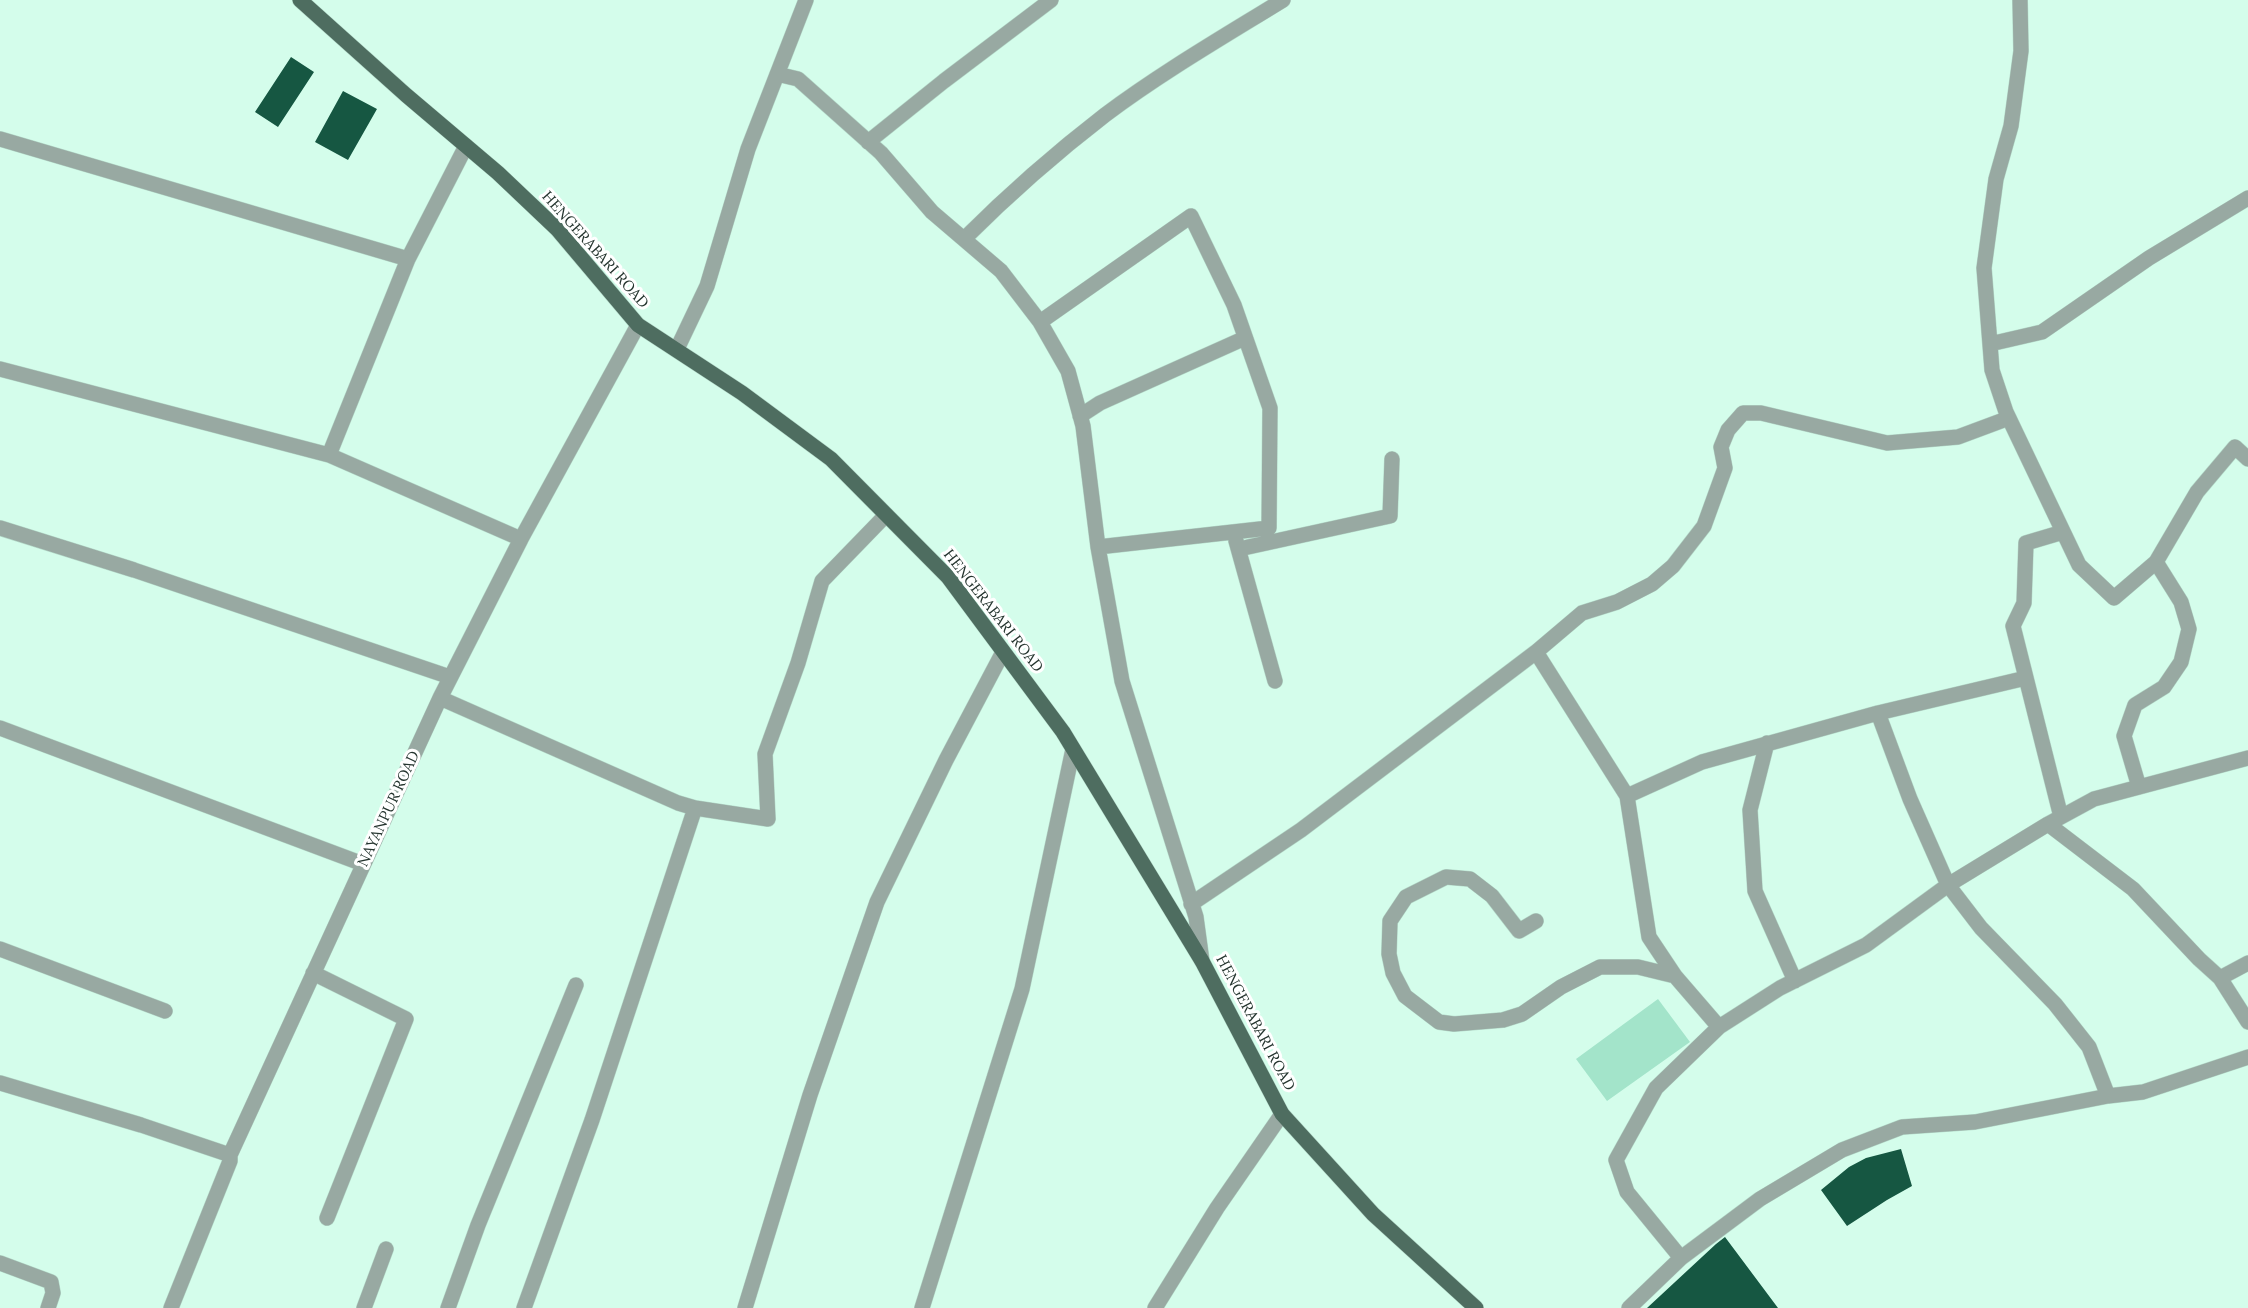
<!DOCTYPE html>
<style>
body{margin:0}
canvas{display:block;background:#d4fdeb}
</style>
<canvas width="2248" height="1308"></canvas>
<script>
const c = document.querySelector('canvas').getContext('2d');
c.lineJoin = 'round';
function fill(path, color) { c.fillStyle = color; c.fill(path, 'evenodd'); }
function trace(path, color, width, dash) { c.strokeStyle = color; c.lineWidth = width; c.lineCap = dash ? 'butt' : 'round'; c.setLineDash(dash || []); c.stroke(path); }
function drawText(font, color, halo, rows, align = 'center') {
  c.font = font + ' Lora,serif'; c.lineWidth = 6; c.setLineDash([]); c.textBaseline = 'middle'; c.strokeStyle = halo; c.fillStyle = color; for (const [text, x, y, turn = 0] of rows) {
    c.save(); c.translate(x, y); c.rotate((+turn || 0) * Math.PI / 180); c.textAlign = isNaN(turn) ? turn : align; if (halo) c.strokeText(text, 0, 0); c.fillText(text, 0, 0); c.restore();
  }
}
fill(new Path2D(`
 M1658 999 1690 1042 1607 1101 1576 1059Z`), '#a3e4ca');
fill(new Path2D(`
 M291 57 314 72 278 127 255 112Z
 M343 91 377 109 348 160 315 142Z
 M1901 1149 1912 1186 1887 1200 1847 1226 1821 1190 1849 1167 1866 1158Z
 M1725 1237 1778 1308H1647L1716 1244Z`), '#165742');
const minor = new Path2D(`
 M2020 0 2021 51 2011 126 1996 179 1984 268 1992 370 2006 412 2079 565 2114 598 2156 562 2197 492 2235 447 2248 459
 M777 74 798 79 881 153 932 212 1001 271 1040 322 1068 371 1083 426 1098 547 1122 681 1196 917 1202 961
 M0 139 408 259 329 455 521 539
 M868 142 944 81 1051 0
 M964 239C1007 196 1057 152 1105 115 1161 73 1223 37 1283 0
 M408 259 466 146
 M1040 322 1191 216 1234 305 1270 408 1269 528 1098 547
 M1990 344 2042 332 2149 258 2248 198
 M677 349 707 286 748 149 806 0
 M0 369 329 455
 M1080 416 1100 403 1245 338
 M0 528 134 570 450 677
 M1236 541 1275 681
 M1239 549 1390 516 1392 459
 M1536 652 1627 796
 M440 698 678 803 695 808 768 819 765 754 798 663 822 581 886 515
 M1878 713 1910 799 1948 885 1981 928 2055 1004 2089 1047 2108 1096
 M0 728 363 864
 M1767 743 1750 810 1755 891 1795 981
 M2139 787 2124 736 2135 705 2164 687 2181 662 2189 629 2181 602 2156 562
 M2061 817 2013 626 2024 603 2026 543 2063 532
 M2048 824 2133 889 2199 959 2220 978 2248 1022
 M1191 904 1301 830 1536 652 1582 613 1617 602 1652 584 1673 566 1704 526 1725 468 1721 447 1728 430 1743 413H1761L1887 443 1958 437 2009 418
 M1536 921 1519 931 1492 896 1470 879 1446 877 1406 897 1390 921 1389 954 1393 973 1405 996 1439 1022 1454 1024 1503 1020 1522 1014 1561 987 1600 967H1638L1675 976
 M0 949 165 1011
 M313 973 406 1019 327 1218
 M2220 978 2248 963
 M1719 1027 1675 976 1649 937 1627 796 1702 762 1878 713 2026 678
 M0 1083 141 1125 230 1155
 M1681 1258 1627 1192 1616 1160 1656 1088 1719 1027 1780 988 1866 945 1948 885 2048 824 2094 799 2248 758
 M0 1263 51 1282 53 1293 48 1308
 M171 1308 230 1161V1155L440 698 521 539 638 325
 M364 1308 386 1249
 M448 1308 478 1225 576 985
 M524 1308 592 1120 695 808
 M745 1308 810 1095 877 902 946 760 1003 652
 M922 1308 1022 989 1073 749
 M1155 1308 1217 1208 1282 1114
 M1629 1308 1681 1258 1760 1199 1842 1150 1902 1127 1975 1122 2108 1096 2143 1092 2248 1057`);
const major = new Path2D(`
 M300 0 406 95 498 173 557 229 638 325 742 393 831 459 948 577 1063 732 1202 961 1282 1114 1373 1214 1476 1308`);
trace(minor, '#b4d9c9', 16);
trace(major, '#b4d9c9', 16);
trace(minor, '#98a9a2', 15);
trace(major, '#4e6d60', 15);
drawText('15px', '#24342e', '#fff', [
 ["HENGERABARI ROAD",595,250,48],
 ["HENGERABARI ROAD",993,611,52],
 ["NAYANPUR ROAD",389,809,-65],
 ["HENGERABARI ROAD",1255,1023,62]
]);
</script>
